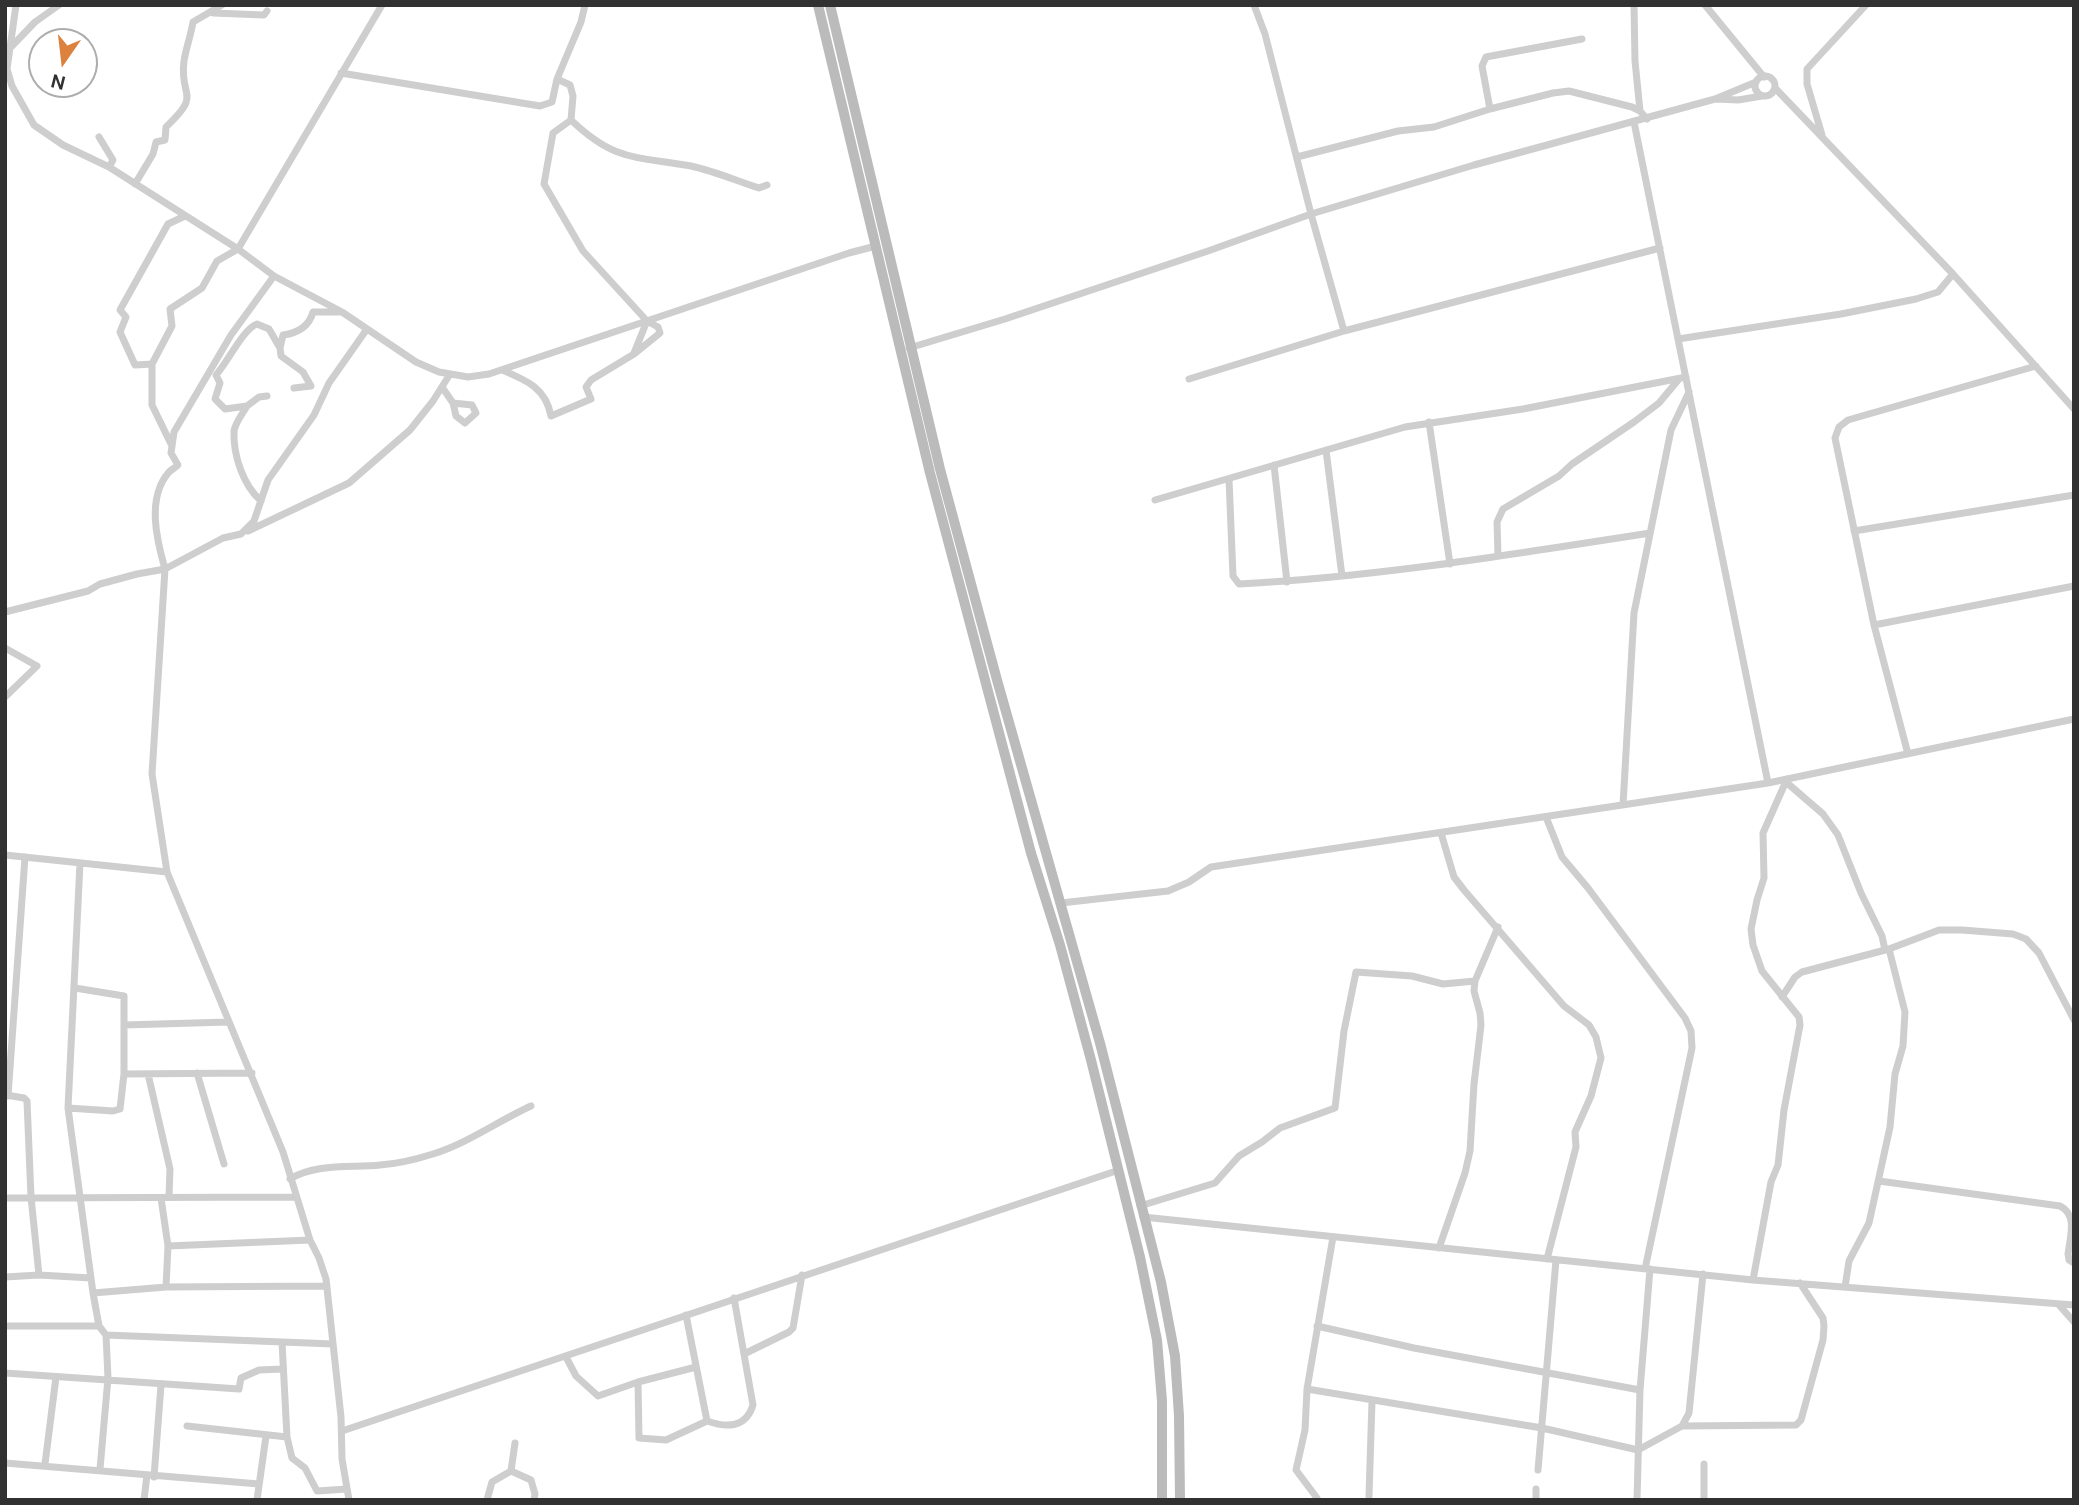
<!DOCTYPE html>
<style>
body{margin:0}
#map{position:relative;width:2079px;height:1505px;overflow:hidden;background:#fff;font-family:"DM Sans",sans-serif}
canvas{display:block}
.frame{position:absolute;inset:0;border:7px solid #313131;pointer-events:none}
.north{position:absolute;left:28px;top:28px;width:70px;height:70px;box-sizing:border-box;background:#fff;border:2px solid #adadad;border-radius:50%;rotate:194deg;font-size:19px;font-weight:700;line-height:28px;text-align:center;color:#313131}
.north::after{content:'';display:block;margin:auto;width:24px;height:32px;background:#dd823e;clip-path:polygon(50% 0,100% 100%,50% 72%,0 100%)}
</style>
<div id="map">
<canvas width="2079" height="1505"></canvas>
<div class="frame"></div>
<div class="north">N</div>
</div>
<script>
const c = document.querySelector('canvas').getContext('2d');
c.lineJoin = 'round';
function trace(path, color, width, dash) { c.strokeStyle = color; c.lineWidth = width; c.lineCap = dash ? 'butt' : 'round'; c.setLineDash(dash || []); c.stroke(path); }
trace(new Path2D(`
 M16 5 7 69 12 86 34 125 63 145 109 167 238 249 274 276 342 312 416 362 439 372 468 377 489 374 849 253 876 246
 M1254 5 1265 34 1311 214 1344 331
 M1634 5 1635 61 1640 111
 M1705 5 1764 77
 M213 13 264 15 267 11
 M12 46 35 22 59 5
 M341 73 540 106 552 102 557 79 581 22 585 5
 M1755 86a10 10 0 1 1 20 0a10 10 0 1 1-20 0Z
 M557 79 570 85 573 96 571 120C615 162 635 156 691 166 714 171 737 181 759 188L767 185
 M1775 88 1953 274 2074 409
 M1716 99 1738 100 1762 96
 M1490 109 1482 66 1486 57 1582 39
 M1634 122 1768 783
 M1822 135 1807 84V69L1866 5
 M99 137 113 160 109 167
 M1297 157 1398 131 1434 127 1490 109 1553 93 1569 91 1632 107 1640 111 1647 119
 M135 184 153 154 156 142 165 140 166 127C203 92 179 99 184 61 186 48 191 35 193 22L222 5
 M274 276 231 335 174 432 171 453 178 465C175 468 172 469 169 472 146 498 157 541 165 569L152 774 167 872 283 1152 310 1240 319 1258 326 1279 341 1417 342 1459 349 1500
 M1678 339 1841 314 1916 299 1938 292 1953 274
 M909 348 1005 319 1208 251 1311 214 1474 165 1715 99 1756 82
 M634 353 647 321
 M152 364 135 365 120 332 126 317 120 310 168 224 185 216
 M502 370C526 380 546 388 551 416L591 399 586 387 591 380 634 354 660 333 658 327 647 321 583 251 544 184 553 133 571 120
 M1189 379 1344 331 1660 248
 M442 387 453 403 456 416 465 423 476 413 472 405 453 403
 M294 388 311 386 303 372 281 356 280 348 283 335C298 333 309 327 313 312H341
 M267 396 259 397 247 406 225 409 215 399 220 383 216 375C228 362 243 329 257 324L269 329 280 348
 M247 406C243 413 235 423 234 431 233 455 243 485 261 501
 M1429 422 1450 564
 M171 444 152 405V364L172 326 170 309 202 288 217 261 238 249 382 5
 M1326 450 1342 576
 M1274 465 1287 582
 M1229 479 1233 576 1239 584C1377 577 1514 554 1650 533
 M1155 500 1405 427 1523 409 1686 377
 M248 531 349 483 410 430 433 401 450 374
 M1854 531 2074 495
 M1498 556 1497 522 1503 509 1559 476 1572 464 1634 422 1659 403 1679 379
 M5 612 88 591 100 584 137 574 165 569 223 538 241 534 254 521 268 480 314 415 329 383 367 329
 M1874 625 2074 586
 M5 648 37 666
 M5 697 37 666
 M1908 754 1874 625 1835 438 1839 427 1848 420 2036 366
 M1786 782 1823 814 1838 835 1861 893 1882 936 1885 950
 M1623 805 1634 613 1671 430 1689 392
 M1546 817 1562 857 1588 888 1685 1018 1691 1031 1692 1048 1645 1269
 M1441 833 1454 877 1464 890 1564 1006 1589 1025 1596 1037 1601 1058 1591 1096 1575 1132 1576 1147 1547 1259
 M5 855 167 872
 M1061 903 1168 891 1189 882 1211 867 1768 783 2074 719
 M75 988 124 996V1074L120 1109 113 1111 68 1108 93 1293 99 1326 106 1335 108 1378 100 1469
 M1782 997 1795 977 1802 972 1889 949 1939 930H1962L2013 934 2026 939 2039 953 2074 1020
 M124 1025 229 1022
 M197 1073 224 1164
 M124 1074 252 1073
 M148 1074 170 1169 169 1196
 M6 1095 24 1098 27 1101 31 1197 39 1275
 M8 1096 25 857
 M68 1108 80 863
 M290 1179C316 1163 351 1168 380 1165 397 1164 417 1159 433 1154 468 1143 498 1121 531 1106
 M1879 1181 2060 1206C2078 1215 2070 1237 2068 1254L2069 1260 2074 1263
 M5 1198 296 1197
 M161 1198 168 1246 166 1287
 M1140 1206 1215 1183 1239 1156 1262 1142 1280 1128 1335 1108 1344 1031 1356 972 1412 976 1443 984 1475 981
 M1143 1217 1753 1280 2074 1305
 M168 1246 310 1240
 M1439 1248 1465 1173 1470 1151 1474 1084 1481 1025 1480 1013 1474 991 1475 981 1498 927
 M5 1277 39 1275 91 1278
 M1753 1280 1771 1182 1778 1165 1784 1110 1800 1025 1799 1017 1762 971 1753 945 1751 929 1757 900 1764 878 1763 833 1787 779
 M1845 1287 1849 1261 1869 1223 1890 1127 1895 1074 1903 1046 1905 1012 1889 949
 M93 1293 166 1287 327 1286
 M2059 1305 2074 1322
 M686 1315 707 1421
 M5 1326H99
 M1317 1326 1414 1348 1640 1390
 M106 1335 333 1344
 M282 1342 287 1437 292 1458 305 1468 317 1491 347 1489
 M744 1354 789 1332 793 1328 802 1275
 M566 1357 576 1376 598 1396 638 1382 696 1367
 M5 1373 239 1389 241 1378 259 1370 282 1369
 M638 1382 639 1438 666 1440 707 1421C727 1428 746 1428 753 1405L734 1298
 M1307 1389 1542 1428 1638 1450 1682 1426 1689 1413 1703 1274
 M187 1426 287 1437
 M1682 1426 1796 1425 1801 1420 1823 1340 1824 1326 1823 1318 1800 1283
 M342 1431C601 1346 859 1256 1119 1170
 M5 1463 259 1484
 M45 1464 56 1377
 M1538 1470 1556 1260
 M511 1471 531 1480 535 1494 534 1500
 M511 1471 515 1443
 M154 1477 161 1385
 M1369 1496 1372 1401
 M1317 1498 1296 1470 1305 1430 1307 1389 1333 1237
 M144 1500 147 1475
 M257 1500 266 1436
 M487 1500 492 1482 511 1471
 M1536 1500V1489
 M1637 1500 1640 1390 1650 1269
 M1704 1500V1464`), '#cecece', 7);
trace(new Path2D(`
 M818 5 930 473 1031 853 1060 945 1091 1060 1140 1257 1157 1340 1162 1401V1500
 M830 5 940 469 997 680 1100 1043 1161 1282 1175 1356 1179 1416 1180 1500`), '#bbb', 10);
</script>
